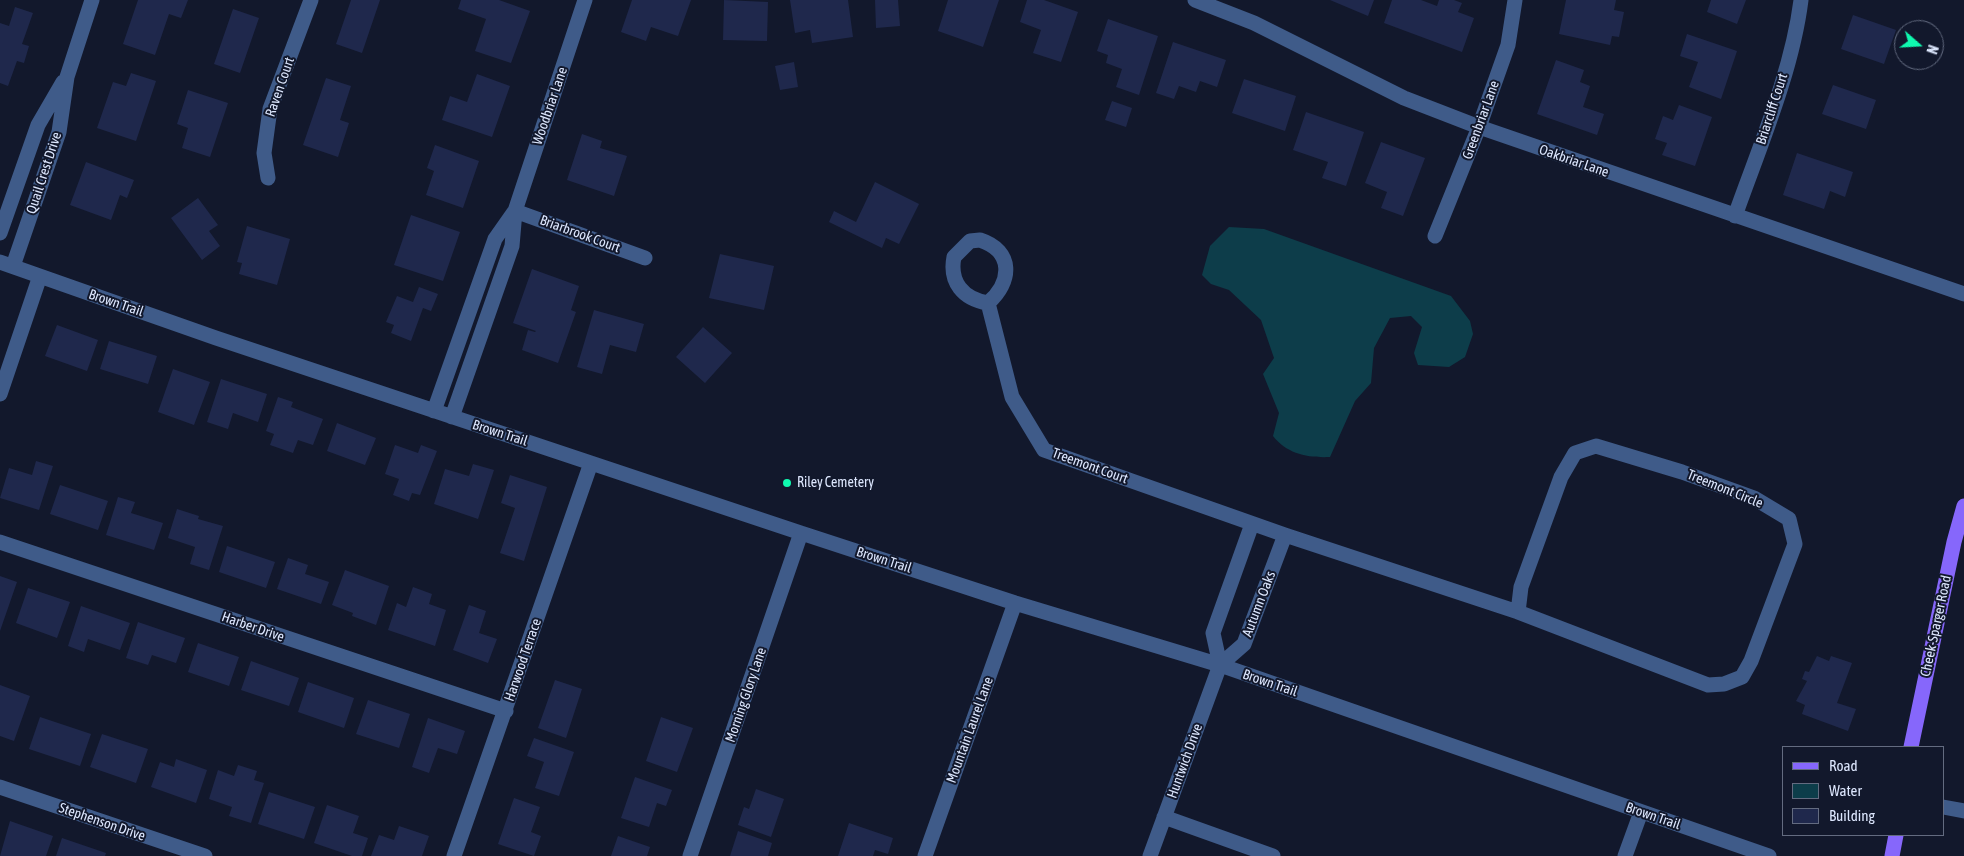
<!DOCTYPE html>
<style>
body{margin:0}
#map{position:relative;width:1964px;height:856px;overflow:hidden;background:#12182c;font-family:"Asap Condensed",sans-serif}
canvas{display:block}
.legend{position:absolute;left:1782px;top:746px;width:162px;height:90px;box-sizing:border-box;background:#12182c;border:1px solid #636b80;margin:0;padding:6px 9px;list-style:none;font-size:15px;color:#dde7fe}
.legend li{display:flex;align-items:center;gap:10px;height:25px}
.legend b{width:25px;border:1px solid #636b80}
.north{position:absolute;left:1894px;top:20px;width:50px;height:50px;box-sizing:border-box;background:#12182c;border:1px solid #636b80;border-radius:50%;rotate:109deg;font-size:14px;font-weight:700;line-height:20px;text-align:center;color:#dde7fe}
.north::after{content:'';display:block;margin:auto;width:18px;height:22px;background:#0ff9af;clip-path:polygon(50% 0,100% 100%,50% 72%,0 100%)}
</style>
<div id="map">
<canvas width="1964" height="856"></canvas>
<ul class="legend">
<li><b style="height:6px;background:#8667fb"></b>Road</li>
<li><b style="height:14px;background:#0d3d4a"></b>Water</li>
<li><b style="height:14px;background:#1f284c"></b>Building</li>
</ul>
<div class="north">N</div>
</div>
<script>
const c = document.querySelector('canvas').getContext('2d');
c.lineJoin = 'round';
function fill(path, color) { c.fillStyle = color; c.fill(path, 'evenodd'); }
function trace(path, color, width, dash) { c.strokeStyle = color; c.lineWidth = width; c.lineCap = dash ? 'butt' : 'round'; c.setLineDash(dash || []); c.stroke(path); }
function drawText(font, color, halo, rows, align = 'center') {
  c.font = font + ' "Asap Condensed",sans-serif'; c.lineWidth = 4; c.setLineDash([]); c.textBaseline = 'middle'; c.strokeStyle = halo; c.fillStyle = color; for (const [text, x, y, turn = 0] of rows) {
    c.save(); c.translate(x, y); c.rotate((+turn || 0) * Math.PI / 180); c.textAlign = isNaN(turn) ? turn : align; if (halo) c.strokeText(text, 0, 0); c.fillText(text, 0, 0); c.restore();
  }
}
fill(new Path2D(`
 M1229 227 1264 229 1451 296 1470 321 1473 334 1465 357 1449 367 1418 365 1414 353 1422 327 1411 316 1390 318 1374 348 1371 383 1355 401 1330 457C1308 458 1287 454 1273 436L1279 413 1263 374 1274 358 1261 320 1229 290 1211 284 1202 275 1210 246Z`), '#0d3d4a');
fill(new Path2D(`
 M138 0H188L181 18 169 14 155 55 123 44Z
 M351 0H380L362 53 336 44Z
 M461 0H499L530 11 511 63 475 51 486 19 458 9Z
 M632 0H691L678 36 651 27 646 41 621 32Z
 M724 0 768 2 767 41 723 40Z
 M790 0H848L853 37 812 43 810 30 795 33Z
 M875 0H898L900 26 876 28Z
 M948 0H999L983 47 938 31Z
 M1027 0H1044L1078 12 1061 62 1033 53 1041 30 1020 22Z
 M1330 0H1374L1368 16Z
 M1392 0H1421L1437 6 1439 0H1454L1462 3 1458 12 1474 18 1462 52 1384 23Z
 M1566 0H1616L1614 10 1624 12 1619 37 1612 36 1610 45 1559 34Z
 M1711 0H1746L1737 24 1707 12Z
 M15 7 33 13 22 44 29 46 24 63 17 61 8 86 0 83V23L9 26Z
 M233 9 259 18 240 73 214 64Z
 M1853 15 1896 30 1884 64 1841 49Z
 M1108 19 1158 36 1139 95 1116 87 1122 69 1106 63 1108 55 1097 51Z
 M1687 34 1737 51 1721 99 1689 87 1698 62 1680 56Z
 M1173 42 1226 60 1217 87 1200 81 1196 92 1179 86 1174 99 1156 93Z
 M1556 60 1584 70 1580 82 1590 86 1583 107 1604 114 1597 135 1537 114Z
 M794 62 798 87 780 90 775 66Z
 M131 73 156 81 136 141 97 128 113 82 126 86Z
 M477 74 510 86 492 137 442 120 450 96 467 102Z
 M326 78 351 86 340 120 349 123 338 157 303 145Z
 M1244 79 1296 96 1285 131 1232 113Z
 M1833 85 1876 100 1866 129 1822 114Z
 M188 90 228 103 210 157 182 148 188 128 177 124Z
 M1112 101 1132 108 1126 127 1105 120Z
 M1679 105 1712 117 1695 166 1662 155 1667 143 1655 139 1663 116 1673 120Z
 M1306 112 1364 132 1346 186 1322 178 1328 162 1293 150Z
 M582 134 602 141 600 148 627 156 614 196 567 180Z
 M1381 142 1425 158 1403 216 1381 208 1387 192 1365 183Z
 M435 145 479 161 463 208 426 195 434 171 427 168Z
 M1797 153 1853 172 1845 197 1830 191 1824 209 1783 195Z
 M86 162 134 180 127 198 120 195 111 220 70 205Z
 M875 182 919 204 899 244 886 238 882 248 829 222 834 211 856 222Z
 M198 198 218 225 209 231 220 246 202 260 171 218Z
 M411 215 460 232 443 281 394 265Z
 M247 226 290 239 277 285 239 274 242 263 237 262Z
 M720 254 774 266 764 310 709 298Z
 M532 269 579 286 571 310 576 312 558 363 522 350 528 330 535 332 536 331 513 323Z
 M419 287 438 294 431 311 423 308 411 341 391 333 394 325 386 322 397 296 413 302Z
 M594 310 644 324 636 352 610 345 602 374 577 367Z
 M57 325 98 340 87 371 45 356Z
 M703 327 732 353 705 383 676 357Z
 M109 341 157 356 148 384 100 369Z
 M173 369 210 382 194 425 158 412Z
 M221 379 267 394 258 422 233 413 228 429 207 422Z
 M278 397 293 402 291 407 323 419 313 445 298 440 293 453 270 445 274 434 266 431Z
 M337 423 376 438 365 465 327 451Z
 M395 445 418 453 421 445 437 451 420 495 412 493 409 501 393 495 399 479 385 474Z
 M36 461 53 466 39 510 0 498 9 468 32 475Z
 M473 464 494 470 478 519 434 504 445 469 469 476Z
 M510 475 547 487 524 561 500 553 515 508 501 503Z
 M60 485 108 501 98 530 50 514Z
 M118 497 135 502 131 513 163 523 154 550 106 535Z
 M177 509 199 516 198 519 223 526 209 570 190 564 195 547 168 538Z
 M227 546 275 562 266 588 219 572Z
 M288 558 308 565 305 574 329 582 321 604 277 589Z
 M345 570 389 586 376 625 352 616 353 613 332 605Z
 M0 576 17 582 0 631Z
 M413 587 432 594 429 604 446 610 435 646 388 630 397 603 406 607Z
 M28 588 70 602 57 638 16 623Z
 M469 605 486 611 479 633 497 639 488 663 453 650Z
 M81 606 130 623 120 650 88 639 84 652 68 646Z
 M138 622 185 638 176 663 152 655 148 665 126 658Z
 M198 643 239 657 229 686 188 672Z
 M1817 656 1829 661 1831 656 1852 663 1837 703 1856 709 1848 731 1802 714 1805 705 1796 701 1807 681 1802 679 1805 671 1809 672Z
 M251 661 299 678 289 706 241 690Z
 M555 680 582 689 566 738 538 728Z
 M308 682 354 698 344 728 298 712Z
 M0 685 30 696 14 741 0 736Z
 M368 700 410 714 399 748 356 734Z
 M40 717 91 734 80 766 29 749Z
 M661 717 693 728 677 772 646 761Z
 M428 718 465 731 457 754 438 748 429 773 412 767Z
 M102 734 148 749 136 783 90 767Z
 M534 738 574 752 559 796 535 788 544 762 527 756Z
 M176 759 207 770 196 803 151 787 160 762 174 767Z
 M238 765 257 771 254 780 264 783 251 823 229 816 232 807 209 799 218 770 234 776Z
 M635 777 672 790 666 806 657 803 649 827 621 818Z
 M756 789 784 799 771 837 738 825 744 807 749 809Z
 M269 792 315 807 304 839 258 824Z
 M514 798 540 807 531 832 541 836 534 856 498 844Z
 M327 805 359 816 353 833 368 838 362 856H352L314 843Z
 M10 821 53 836 46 856H0Z
 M849 823 893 838 888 854 875 850 873 856H838Z
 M399 826 429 836 422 856H371L379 835 394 840Z
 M738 831 772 843 768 856H730Z
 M618 836 650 847 647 856H611Z
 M62 838 106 853 105 856H56Z`), '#1f284c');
trace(new Path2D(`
 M1195 0 1254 23 1404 98 1479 127 1964 294
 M268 178 264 153 270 109 311 0
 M515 211 645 258
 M1735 216C1759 148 1792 72 1801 0
 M0 233 38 125 63 82
 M1435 236 1479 127 1508 45 1515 0
 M980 240C1014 251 1012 282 988 303 963 299 949 282 954 257L970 241Z
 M0 262 216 338 801 533 1015 603 1220 665 1769 856
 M13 266 59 132 67 77 92 0
 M988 303 1012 397 1044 450 1285 535 1518 612
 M0 394 40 276
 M434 411 495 239 514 212
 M452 417 512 246 515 211 585 0
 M1596 446 1682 472 1754 498 1789 519 1795 544 1751 661 1742 677 1724 684 1708 685 1518 612 1521 587 1561 477 1575 453Z
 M0 542 506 711
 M1220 665 1213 633 1252 524
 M0 787 205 856
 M1943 807 1964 811
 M1164 817 1273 856
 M454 856 591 463
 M690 856 801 533
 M925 856 1015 603
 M1150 856 1220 665 1244 644 1285 535
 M1625 856 1641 812`), '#3f5b89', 15);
trace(new Path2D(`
 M1911 747 1954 542 1964 506
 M1892 856 1896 835`), '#8667fb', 15);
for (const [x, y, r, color] of [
 [787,483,5,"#0ff9af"]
]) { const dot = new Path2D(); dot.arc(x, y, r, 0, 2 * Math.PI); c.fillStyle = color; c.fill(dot); trace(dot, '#12182c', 2); }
drawText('14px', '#dde7fe', '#12182c', [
 ["Raven Court",280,87,-71],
 ["Woodbriar Lane",550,106,-71],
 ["Briarcliff Court",1772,109,-72],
 ["Greenbriar Lane",1481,120,-70],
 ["Oakbriar Lane",1574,161,19],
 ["Quail Crest Drive",44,173,-72],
 ["Briarbrook Court",580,234,20],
 ["Brown Trail",116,303,19],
 ["Brown Trail",500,433,18],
 ["Treemont Court",1090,466,20],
 ["Treemont Circle",1725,489,22],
 ["Brown Trail",884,560,18],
 ["Autumn Oaks",1259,604,-69],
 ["Cheek-Sparger Road",1936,626,-78],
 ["Harber Drive",253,627,19],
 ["Harwood Terrace",523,660,-71],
 ["Brown Trail",1270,683,19],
 ["Morning Glory Lane",746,695,-71],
 ["Mountain Laurel Lane",970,730,-70],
 ["Huntwich Drive",1185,761,-70],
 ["Brown Trail",1653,816,19],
 ["Stephenson Drive",102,822,19]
]);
drawText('14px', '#dde7fe', '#12182c', [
 ["Riley Cemetery",797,483]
], 'left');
</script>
